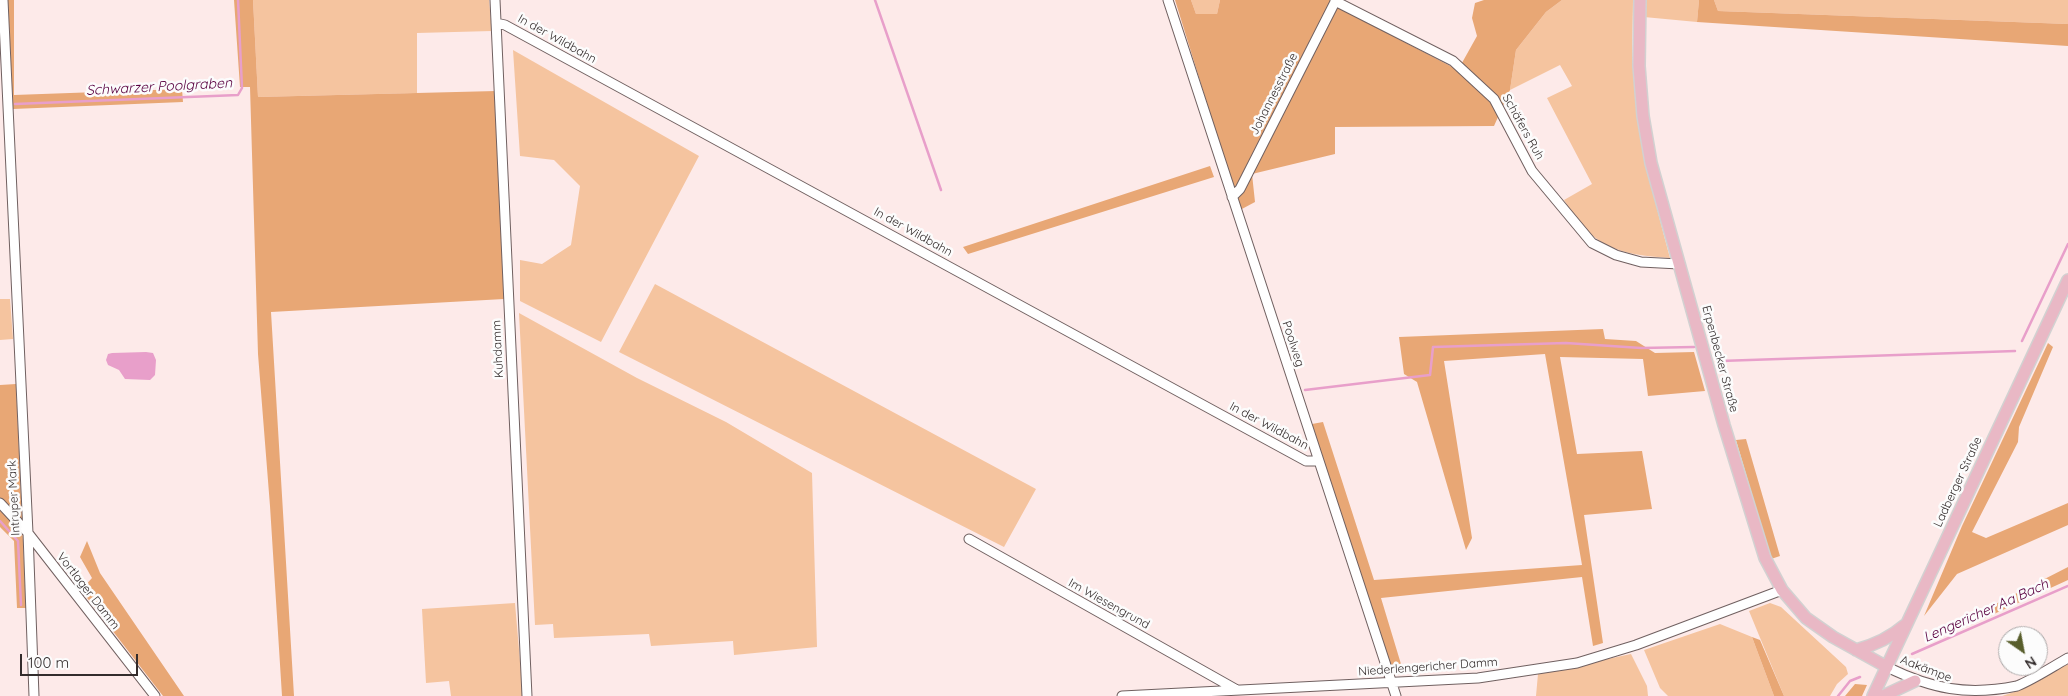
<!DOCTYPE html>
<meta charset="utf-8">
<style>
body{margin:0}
#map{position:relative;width:2068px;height:696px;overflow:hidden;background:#fdeae9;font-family:Quicksand,sans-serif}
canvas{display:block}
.north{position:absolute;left:1998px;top:626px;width:50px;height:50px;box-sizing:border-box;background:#fcfcfc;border:1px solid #aca9a9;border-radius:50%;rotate:147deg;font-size:14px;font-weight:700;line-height:20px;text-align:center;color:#332c2c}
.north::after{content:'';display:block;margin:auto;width:18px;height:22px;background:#585e2c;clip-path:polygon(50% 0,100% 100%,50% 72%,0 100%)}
.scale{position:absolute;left:20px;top:654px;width:118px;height:22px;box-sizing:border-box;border:2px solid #332c2c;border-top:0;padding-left:6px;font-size:15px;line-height:18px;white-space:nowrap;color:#332c2c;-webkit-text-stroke:4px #fcfcfc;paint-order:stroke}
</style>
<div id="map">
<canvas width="2068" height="696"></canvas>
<div class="north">N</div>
<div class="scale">100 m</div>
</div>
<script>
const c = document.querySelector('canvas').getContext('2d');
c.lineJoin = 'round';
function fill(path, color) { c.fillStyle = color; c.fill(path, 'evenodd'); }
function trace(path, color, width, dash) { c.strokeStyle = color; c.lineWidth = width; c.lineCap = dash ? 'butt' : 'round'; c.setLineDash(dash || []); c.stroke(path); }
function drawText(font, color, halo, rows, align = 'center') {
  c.font = font + ' Quicksand,sans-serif'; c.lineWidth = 5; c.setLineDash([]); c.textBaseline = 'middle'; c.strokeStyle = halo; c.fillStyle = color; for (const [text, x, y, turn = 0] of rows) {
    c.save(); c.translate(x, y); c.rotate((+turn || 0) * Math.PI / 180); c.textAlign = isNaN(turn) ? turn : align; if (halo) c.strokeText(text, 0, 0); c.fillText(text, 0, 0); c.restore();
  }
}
fill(new Path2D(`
 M253 0H489L492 31 417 33V93L258 97Z
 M1191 0H1220L1217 14H1196Z
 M1562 0H1633C1633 23 1631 47 1633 69 1638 134 1653 196 1670 258 1619 255 1591 247 1564 200L1592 184 1547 98 1572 86 1560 65 1510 90 1516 50 1546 12Z
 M1645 0H1699L1697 22 1644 17Z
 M1714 0H2068V24L1718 11Z
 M513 50 699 156 601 342 520 301V260L542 264 571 245 580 186 554 160 520 156Z
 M655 284 1036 489 1004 547 619 352Z
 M0 299H10L13 339 0 340Z
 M519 313 637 378 726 422 812 473 817 647 734 655 733 641 651 646 649 634 554 638 553 624 535 625Z
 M515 603 523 696H451L449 681 426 683 422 609Z
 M1770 603 1781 607 1846 667 1848 674 1837 684 1830 696H1784L1749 611Z
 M1720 624 1752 637 1774 696H1668L1660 688 1644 650Z
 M1631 654 1647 686 1648 696H1536L1538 674Z
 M2068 664V696H2002L2017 691Z`), '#f5c49f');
fill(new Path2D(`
 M8 0H14V95L182 89 183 102 13 109Z
 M234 0H253L258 97 496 91 504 299 271 312 294 696H282L270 506 258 354 250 87H240Z
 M1175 0H1191L1196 14H1217L1220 0H1338L1341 9 1458 70 1477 36 1472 18 1475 3 1484 0H1562L1546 12 1516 50 1510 90 1494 126 1335 127V154L1252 174 1255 202 1240 210Z
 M1699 0H1714L1718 11 2068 24V46L1697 22Z
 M1210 166 1214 177 968 254 963 247Z
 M1603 329 1605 339 1636 341 1655 353 1694 352 1705 391 1648 396 1643 359 1560 357 1577 454 1642 451 1652 509 1584 515 1603 643 1593 646 1582 577 1381 598 1404 674 1394 675 1312 424 1323 422 1374 580 1582 565 1545 354 1444 361 1472 538 1466 550 1417 382 1404 374 1399 337Z
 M2048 343 2053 347 2019 427 2018 442 1972 532 1986 538 2068 503V525L1957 574 1924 616 1962 526Z
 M16 384 26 608H17L14 541 0 527V385Z
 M1746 439 1780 556 1771 559 1736 440Z
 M87 541 100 573 184 696H163L81 590 92 578 80 557Z
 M2068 567V580L1983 619 1982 611Z
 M1752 637 1760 640 1784 696H1774Z
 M1855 684 1867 685 1862 696H1845Z`), '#e8a775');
fill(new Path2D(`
 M146 352 153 353 156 360 155 375 150 380 125 379 119 370 108 365 106 360 108 354 112 353Z`), '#e89fca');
trace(new Path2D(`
 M875 0 941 190
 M15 104 238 95 242 88 238 0
 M2022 341 2068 244
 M1720 361 2015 351
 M1305 390 1430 375 1433 347 1566 343 1641 348 1694 347
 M0 521 18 541 21 605
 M1912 654 2068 586
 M1838 696 1850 681 1860 677`), '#e89fca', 2.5);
const minor = new Path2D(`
 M3 0 28 533 34 696
 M495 0 527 696
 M1168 0 1396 696
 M1335 1 1453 61 1494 99 1532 171 1592 243 1616 255 1641 262 1679 264
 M496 23 505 25 1306 461H1318
 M1232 197 1240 189 1336 0
 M0 503 28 533 155 696
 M969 539 1237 690
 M1887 667C1932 689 1967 696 2017 686 2034 679 2052 667 2068 658
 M1122 696 1478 678 1577 663 1636 645 1782 590`);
const major = new Path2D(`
 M1640 0 1639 66 1643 116 1651 163 1724 425 1765 558 1782 590 1806 618 1833 637 1887 667
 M1856 650C1875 645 1890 638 1905 625
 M1873 696 2068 280
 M1883 696 1915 681`);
trace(minor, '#706060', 11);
trace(major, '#d2d1d1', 14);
trace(minor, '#fff', 9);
trace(major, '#e9b8c5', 11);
drawText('12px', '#332c2c', '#fcfcfc', [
 ["In der Wildbahn",557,39,29],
 ["Johannesstraße",1274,94,-63],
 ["Schäfers Ruh",1523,127,61],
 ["In der Wildbahn",913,232,29],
 ["Poolweg",1293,344,72],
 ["Kuhdamm",498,349,-93],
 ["Erpenbecker Straße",1720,359,75],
 ["In der Wildbahn",1269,426,28],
 ["Ladberger Straße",1958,482,-65],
 ["Intruper Mark",14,498,-93],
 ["Vortlager Damm",88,591,52],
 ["Im Wiesengrund",1109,604,29],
 ["Niederlengericher Damm",1428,667,-4],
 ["Aakämpe",1926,669,21]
]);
drawText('italic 14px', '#590140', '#fcfcfc', [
 ["Schwarzer Poolgraben",159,87,-3],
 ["Lengericher Aa Bach",1986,611,-24]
]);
</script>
